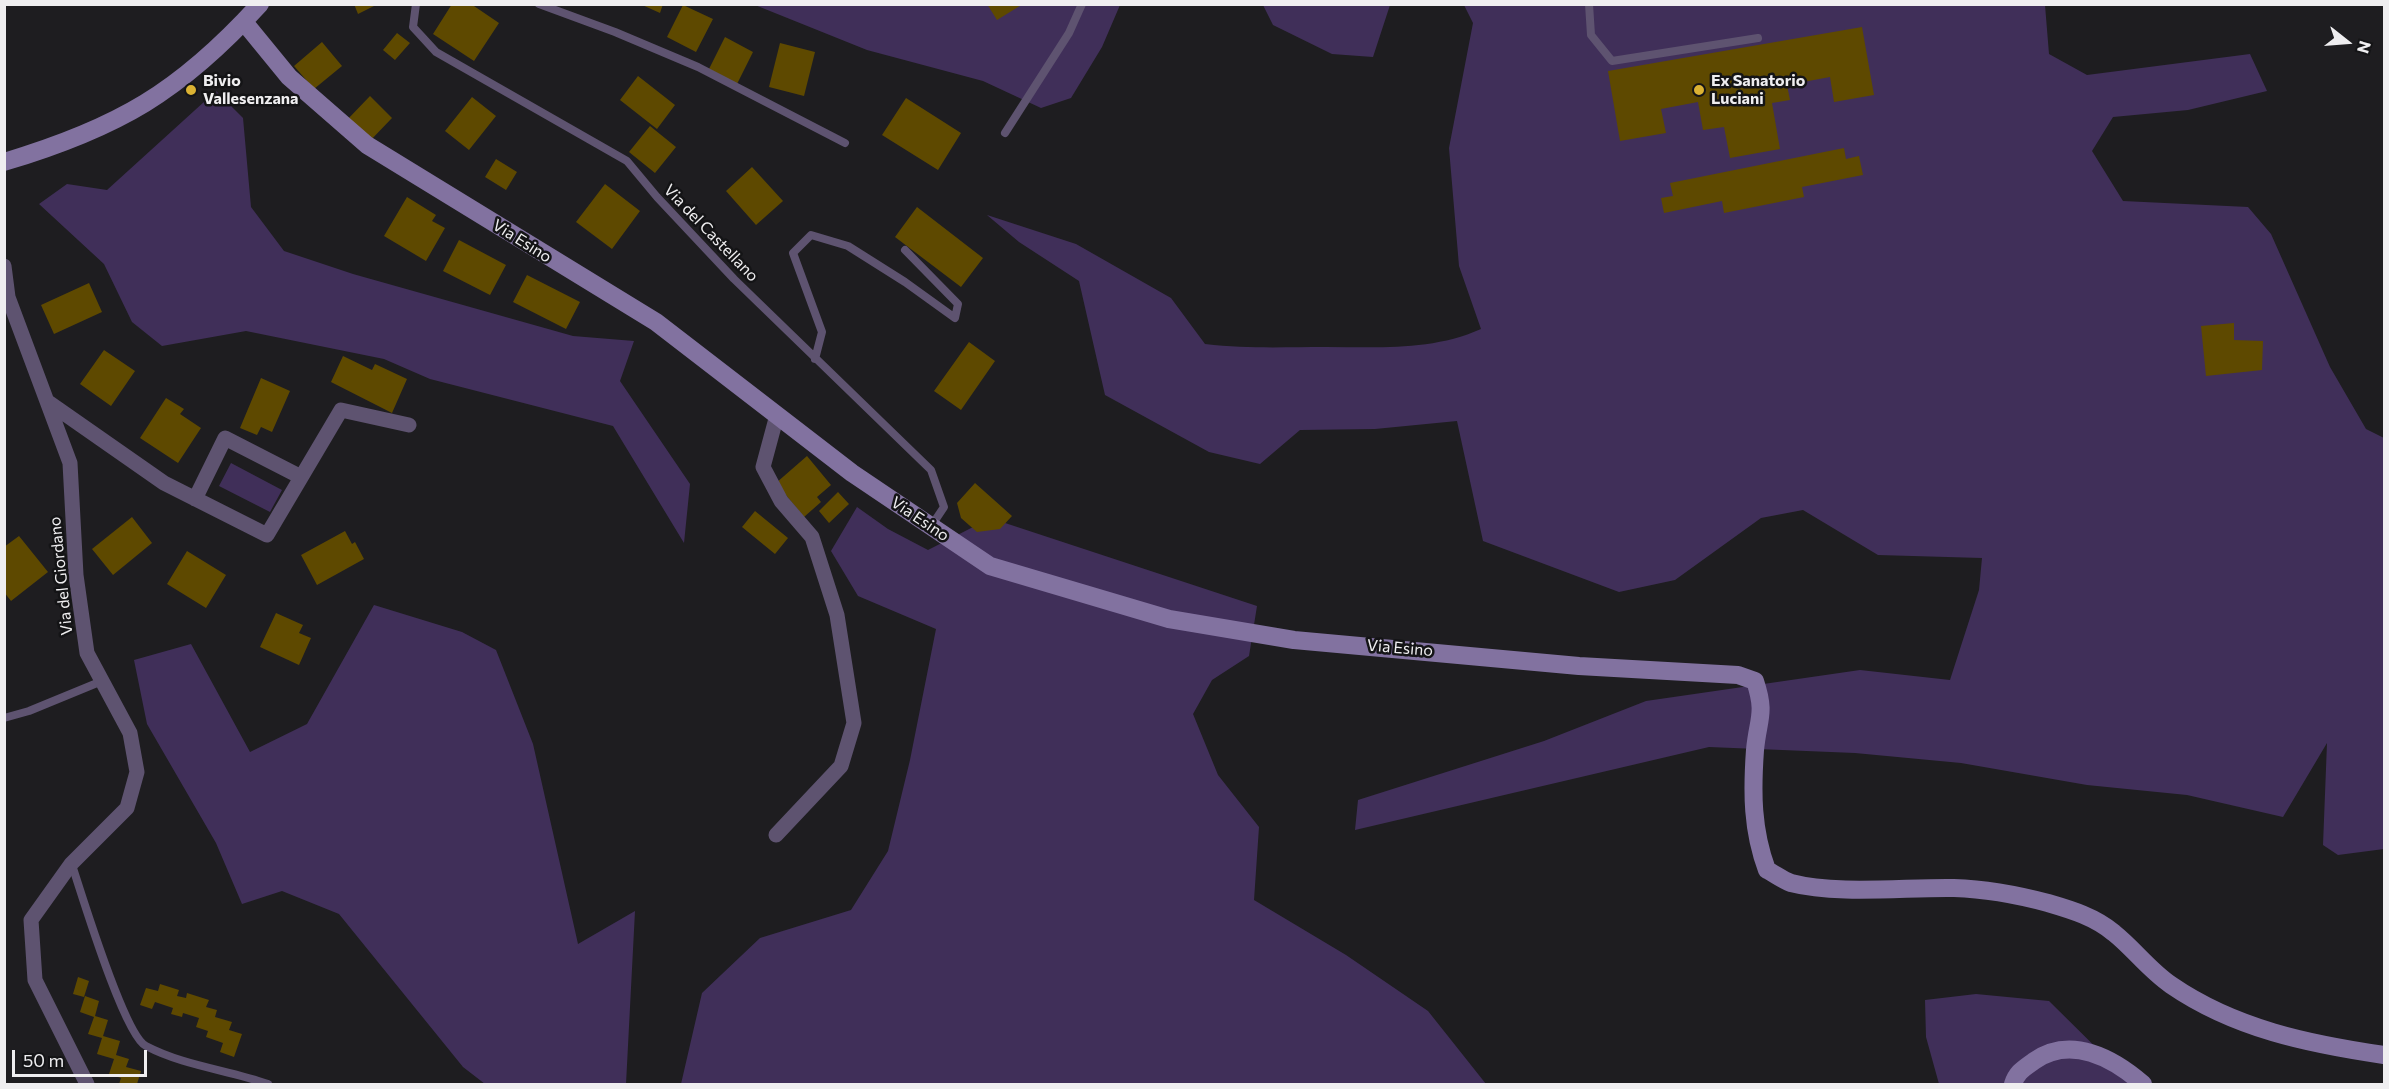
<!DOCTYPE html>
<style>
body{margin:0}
#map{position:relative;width:2389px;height:1089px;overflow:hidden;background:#1e1d20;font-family:Commissioner,sans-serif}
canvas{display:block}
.frame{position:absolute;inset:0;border:6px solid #efeef0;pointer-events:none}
.north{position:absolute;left:2317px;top:12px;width:60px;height:60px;-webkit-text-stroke:4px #141416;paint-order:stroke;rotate:107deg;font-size:16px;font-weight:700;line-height:24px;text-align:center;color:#efeef0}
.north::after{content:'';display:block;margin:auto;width:21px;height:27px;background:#efeef0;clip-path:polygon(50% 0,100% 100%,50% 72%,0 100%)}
.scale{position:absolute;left:12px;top:1050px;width:135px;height:27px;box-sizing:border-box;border:3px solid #efeef0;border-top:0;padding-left:8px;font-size:18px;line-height:21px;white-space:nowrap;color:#efeef0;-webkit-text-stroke:4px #141416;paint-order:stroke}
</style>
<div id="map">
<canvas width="2389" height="1089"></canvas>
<div class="frame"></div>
<div class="north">N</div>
<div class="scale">50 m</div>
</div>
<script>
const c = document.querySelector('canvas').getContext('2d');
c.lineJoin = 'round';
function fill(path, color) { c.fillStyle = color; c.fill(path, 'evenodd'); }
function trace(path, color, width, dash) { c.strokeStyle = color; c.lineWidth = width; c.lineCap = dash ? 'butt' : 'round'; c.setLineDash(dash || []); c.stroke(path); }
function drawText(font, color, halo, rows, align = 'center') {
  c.font = font + ' Commissioner,sans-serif'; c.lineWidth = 5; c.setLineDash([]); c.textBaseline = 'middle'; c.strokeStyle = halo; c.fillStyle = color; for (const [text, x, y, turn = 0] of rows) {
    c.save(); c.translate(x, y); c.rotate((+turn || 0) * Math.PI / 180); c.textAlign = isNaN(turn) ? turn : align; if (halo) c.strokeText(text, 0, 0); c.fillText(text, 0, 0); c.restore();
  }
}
fill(new Path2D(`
 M755 5H1120L1102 47 1071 98 1041 108 983 81 867 50Z
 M1263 5H1390L1373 57 1332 54 1273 25Z
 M1464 5H2045L2049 54 2087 75 2250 54 2267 91 2188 110 2113 117 2092 151 2123 201 2248 207 2271 234 2330 367 2366 429 2384 438V849L2338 855 2323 845 2327 743 2283 817 2187 795 2087 785 1961 763 1855 753 1709 747 1355 830 1358 800 1544 741 1646 701 1860 670 1950 680 1979 590 1982 558 1878 555 1803 510 1761 518 1675 580 1619 592 1483 541 1457 421 1375 429 1300 430 1260 464 1209 452 1105 395 1079 281 1019 242 987 215 1076 244 1171 298 1205 344C1248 349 1284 347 1326 347 1379 347 1432 351 1481 329L1459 266 1449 148 1473 23Z
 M216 91 243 118 251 207 284 251 353 274 573 336 634 341 620 381 690 484 684 543 613 426 430 379 384 359 246 331 162 346 132 322 104 264 39 204 67 184 107 190Z
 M231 463 282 490 270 512 219 486Z
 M857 507 888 529 928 550 979 524 999 521 1257 606 1249 656 1212 680 1193 714 1218 775 1259 827 1254 900 1346 955 1428 1011 1486 1084H681L702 993 760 938 851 910 888 851 910 760 936 629 858 596 831 551Z
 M374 605 462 632 496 650 533 744 578 944 635 911 626 1084H485L463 1067 339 914 282 891 242 904 216 843 147 724 134 660 191 644 250 752 307 724Z
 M1976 994 2049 1001 2133 1084H1939L1926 1037 1925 1000Z`), '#402f59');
fill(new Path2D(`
 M354 4H378L358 14Z
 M452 4H471L499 23 474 61 433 34Z
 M640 4H663L660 13Z
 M987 4H1023L997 20Z
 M683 5 713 19 696 52 667 37Z
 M1862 27 1874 95 1834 102 1830 77 1787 85 1790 100 1772 103 1780 149 1730 158 1724 127 1703 130 1698 102 1661 109 1666 133 1620 141 1608 71Z
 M397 33 410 43 395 60 383 50Z
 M725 37 753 52 737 84 709 69Z
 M322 42 342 66 314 89 294 66Z
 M780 43 815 52 804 96 769 87Z
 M638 76 675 105 657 129 620 100Z
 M370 96 392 118 368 143 346 121Z
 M472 97 496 116 469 150 445 131Z
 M906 98 961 133 938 170 882 135Z
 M650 126 676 147 655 173 629 152Z
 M1844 148 1846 159 1859 156 1863 175 1802 187 1804 197 1724 213 1722 201 1664 213 1661 198 1673 196 1670 183Z
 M496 159 517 172 506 190 485 177Z
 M752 167 783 201 756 225 726 191Z
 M605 184 640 211 612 249 576 222Z
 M407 197 436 215 432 221 445 228 426 261 384 236Z
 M917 207 983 258 961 287 895 237Z
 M459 240 506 265 490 295 443 271Z
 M527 275 580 302 566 329 513 302Z
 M89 283 102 312 54 334 41 305Z
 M2234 323V340L2263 341 2262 370 2206 376 2201 326Z
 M969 342 995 361 961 410 934 391Z
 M104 350 135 371 111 406 80 384Z
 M343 356 372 370 375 364 407 379 392 413 331 382Z
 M261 378 290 391 272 432 261 427 257 435 240 428Z
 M166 398 184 409 180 414 201 428 178 463 140 438Z
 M807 456 831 485 817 497 821 502 804 517 776 483Z
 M975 483 1012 516 1000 529 977 532 961 518 957 503Z
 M838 492 849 504 829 523 819 511Z
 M755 511 788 538 775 554 742 527Z
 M132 517 152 543 113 575 92 549Z
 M345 531 352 544 355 542 364 559 317 585 301 555Z
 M19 536 48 572 11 601 4 592V547Z
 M187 551 226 575 206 608 167 584Z
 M276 613 303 625 299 633 311 638 299 665 260 647Z
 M78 977 89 981 84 997 73 994Z
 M160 984 179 990 177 996 186 998 187 993 209 1000 206 1007 217 1010 215 1017 232 1022 229 1030 242 1034 234 1057 220 1052 223 1043 206 1037 208 1031 196 1027 199 1018 183 1013 182 1017 171 1014 173 1008 155 1002 152 1009 140 1005 146 988 158 991Z
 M85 996 99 1001 95 1016 108 1020 103 1036 120 1041 116 1055 129 1059 126 1067 141 1071 137 1084H119L121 1078 109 1074 114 1059 97 1054 102 1038 88 1034 94 1017 80 1012Z`), '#5e4900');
trace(new Path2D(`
 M416 4 413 27 436 52 627 161 657 197 734 279 931 470 944 507 932 525
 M539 4 615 32 698 67 845 143
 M1589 4 1591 35 1612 61 1758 38
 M1005 133 1069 33 1082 4
 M815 359 822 332 793 253 811 235 848 246 905 282 955 318 958 304 905 250
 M4 718 29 711 102 681
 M72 865C82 895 124 1035 146 1046 184 1066 229 1070 268 1084`), '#5e5370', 8);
trace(new Path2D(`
 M4 266 8 297 70 463 76 575 87 653 130 733 137 772 127 808 71 864 31 920 35 980 87 1084
 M48 402 164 483 267 535 341 410 409 425
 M195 499 225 438 301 477
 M776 835 841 766 854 723 837 615 812 537 781 501 763 467 777 415`), '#5e5370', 15);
trace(new Path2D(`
 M244 22 289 77 367 145 656 322 852 473 990 566 1169 619 1294 640 1579 666 1738 675 1755 681C1766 714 1758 718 1755 750 1752 792 1752 830 1767 870 1775 874 1783 880 1791 883 1837 895 1906 887 1954 888 1986 889 2018 895 2048 903 2072 910 2095 917 2114 933 2134 949 2149 970 2171 985 2235 1029 2309 1044 2384 1055
 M4 162C118 128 180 92 260 4
 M2013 1084C2017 1072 2023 1069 2034 1061 2071 1035 2113 1058 2143 1084`), '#8272a0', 18);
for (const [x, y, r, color] of [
 [191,90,6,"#dbb233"],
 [1699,90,6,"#dbb233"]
]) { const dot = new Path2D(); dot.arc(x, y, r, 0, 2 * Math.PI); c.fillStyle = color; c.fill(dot); trace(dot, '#141416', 2); }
drawText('bold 16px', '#efeef0', '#141416', [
 ["Bivio",203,81],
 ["Vallesenzana",203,99],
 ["Ex Sanatorio",1711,81],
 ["Luciani",1711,99]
], 'left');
drawText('16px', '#efeef0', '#141416', [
 ["Via del Castellano",711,233,46],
 ["Via Esino",522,241,32],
 ["Via Esino",920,519,34],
 ["Via del Giordano",61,576,-96],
 ["Via Esino",1400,648,5]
]);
</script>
